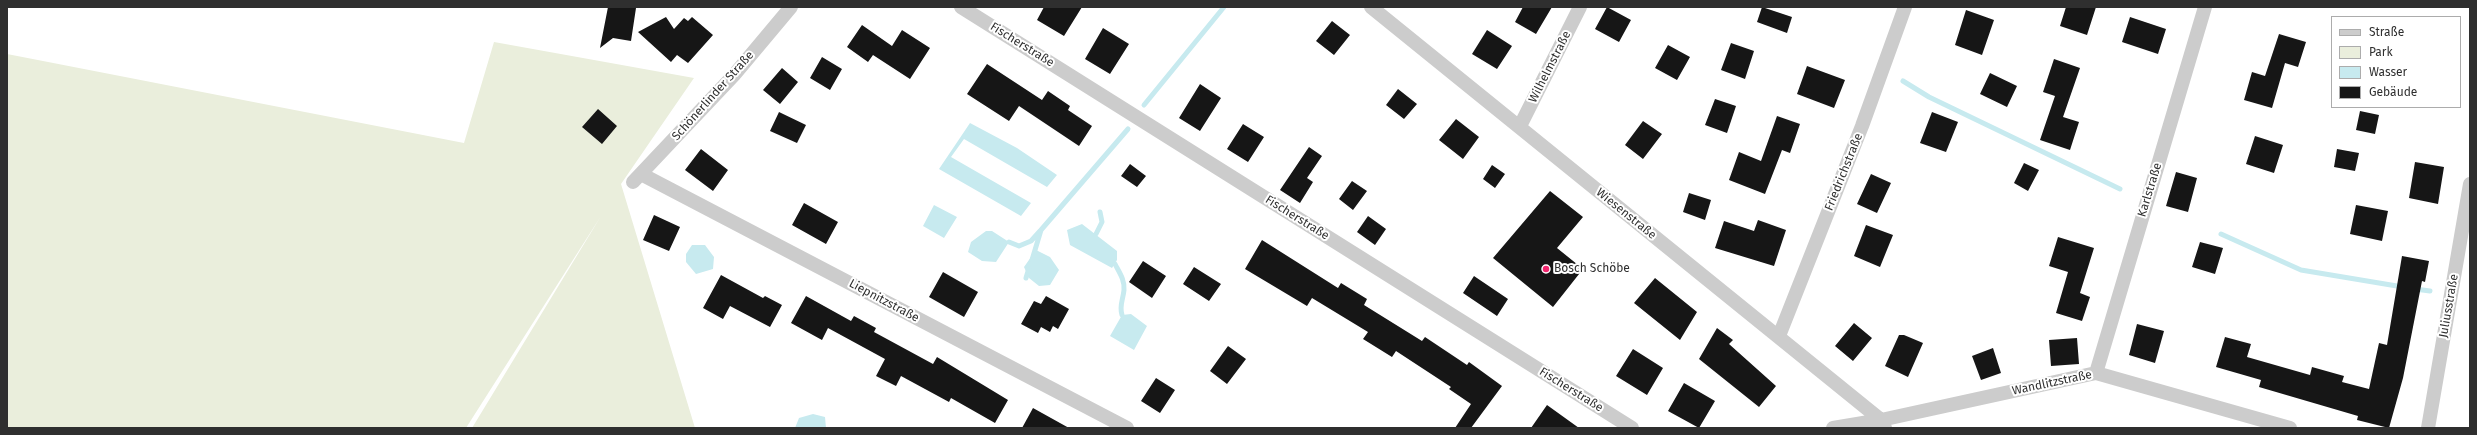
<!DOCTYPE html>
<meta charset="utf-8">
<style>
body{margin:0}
#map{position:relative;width:2477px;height:435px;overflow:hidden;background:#fff;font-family:"Fira Sans",sans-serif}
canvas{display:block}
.frame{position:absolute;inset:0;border:8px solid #2f2f2f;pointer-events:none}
.legend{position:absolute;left:2331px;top:16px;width:130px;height:92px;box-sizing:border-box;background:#fff;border:1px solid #acacac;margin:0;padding:5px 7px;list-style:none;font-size:12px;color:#2f2f2f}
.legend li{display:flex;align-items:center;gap:8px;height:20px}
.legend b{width:20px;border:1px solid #acacac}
</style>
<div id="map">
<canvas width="2477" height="435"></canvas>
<div class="frame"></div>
<ul class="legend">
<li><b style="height:5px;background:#ccc"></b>Straße</li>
<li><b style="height:11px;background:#eaeedc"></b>Park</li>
<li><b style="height:11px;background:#c7eaef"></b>Wasser</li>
<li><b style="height:11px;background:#161616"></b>Gebäude</li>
</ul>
</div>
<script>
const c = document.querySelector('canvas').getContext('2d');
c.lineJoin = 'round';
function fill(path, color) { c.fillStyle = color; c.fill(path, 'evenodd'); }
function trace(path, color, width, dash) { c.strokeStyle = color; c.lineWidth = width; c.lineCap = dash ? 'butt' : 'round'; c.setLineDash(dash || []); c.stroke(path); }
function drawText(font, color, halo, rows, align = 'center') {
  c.font = font + ' "Fira Sans",sans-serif'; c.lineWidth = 4; c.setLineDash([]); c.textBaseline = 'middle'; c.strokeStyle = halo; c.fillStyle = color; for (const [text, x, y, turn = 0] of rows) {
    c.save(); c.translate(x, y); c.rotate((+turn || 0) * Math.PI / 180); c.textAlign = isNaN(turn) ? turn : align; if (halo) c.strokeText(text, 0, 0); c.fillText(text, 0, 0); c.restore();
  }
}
fill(new Path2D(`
 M494 42 694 78 621 184 695 428H472L601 216 466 428H7V54L464 143Z`), '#eaeedc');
fill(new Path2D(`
 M970 123 1017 148 1057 175 1047 187 964 139 951 157 1031 203 1021 216 939 169Z
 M934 205 957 217 944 238 923 226Z
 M1082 224 1117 251V260L1112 268 1070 245 1067 230Z
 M986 231H992L1009 242 996 262 982 261 968 252 971 242Z
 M692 245H705L714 257 713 269 696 274 686 262V254Z
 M1036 250 1050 257 1059 270 1050 285 1039 286 1029 278 1024 267Z
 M1131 314 1147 326 1134 350 1110 336 1122 315Z
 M813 414 825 417 826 428H795L799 418Z`), '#c7eaef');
trace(new Path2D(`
 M1903 81 1929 97 2120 189
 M1144 105 1224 7
 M1096 234 1102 222 1100 212
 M2221 234 2301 270 2403 287
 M1009 242 1019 246 1031 241 1040 231
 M1032 260 1041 230 1128 129
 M1115 264C1119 272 1125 280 1124 290 1123 300 1119 306 1122 315
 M1026 278 1029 268
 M2415 289 2430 291`), '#c7eaef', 5);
fill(new Path2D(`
 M608 7 636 8 631 41 613 38 600 48Z
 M1044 7H1082L1064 36 1037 20Z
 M1523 7H1552L1536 34 1515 22Z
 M1607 7 1631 20 1619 42 1595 29Z
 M1762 7 1792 17 1787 33 1757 22Z
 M2066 7H2096L2087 35 2060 26Z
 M1966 10 1994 20 1982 55 1955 45Z
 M666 17 674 29 684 18 688 21 692 17 713 35 688 63 677 55 671 62 638 32Z
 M2130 17 2166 29 2158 54 2122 42Z
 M1332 21 1350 35 1334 55 1316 41Z
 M862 25 892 46 902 30 930 48 910 79 873 55 868 62 847 47Z
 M1103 28 1129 44 1110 74 1085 59Z
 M1487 30 1512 46 1497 69 1472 54Z
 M2279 34 2306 42 2298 67 2285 63 2272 108 2244 100 2252 72 2265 76Z
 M1731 43 1754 51 1745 79 1721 70Z
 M1668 45 1690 57 1677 80 1655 68Z
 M822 57 842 69 830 90 810 78Z
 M2054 59 2080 68 2063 117 2079 122 2070 150 2040 140 2055 96 2043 92Z
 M987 64 1042 100 1048 91 1070 106 1068 110 1092 126 1079 146 1019 106 1009 121 967 94Z
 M1807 66 1845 80 1834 108 1797 94Z
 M782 68 798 82 780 104 763 90Z
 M1990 73 2017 86 2007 107 1980 94Z
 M1200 84 1221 98 1200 131 1179 118Z
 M1398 89 1417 104 1404 119 1386 105Z
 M1715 99 1736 106 1727 133 1705 125Z
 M598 109 617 126 602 144 582 127Z
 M2360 111 2379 115 2375 134 2356 130Z
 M779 112 806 125 797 143 770 131Z
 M1932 112 1958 122 1946 152 1920 143Z
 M1777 116 1800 124 1790 153 1782 150 1765 194 1729 180 1739 152 1761 161Z
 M1456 119 1479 137 1463 159 1439 140Z
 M1643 121 1662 134 1643 159 1625 145Z
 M1243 124 1264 137 1248 162 1227 149Z
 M2255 136 2283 145 2274 173 2246 164Z
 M1309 147 1322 156 1307 178 1313 182 1300 203 1280 190Z
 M701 149 728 170 713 191 685 170Z
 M2337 149 2359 153 2355 171 2334 167Z
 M2415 162 2444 167 2438 204 2409 198Z
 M2024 163 2039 170 2028 191 2014 183Z
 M1130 164 1146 176 1137 187 1121 176Z
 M1492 165 1505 174 1495 188 1483 179Z
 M2176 172 2197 178 2188 212 2166 206Z
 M1871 174 1891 183 1877 213 1857 204Z
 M1352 181 1367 191 1353 210 1339 199Z
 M1550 191 1583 217 1557 248 1583 269 1553 307 1493 258Z
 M1689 193 1711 200 1705 220 1683 212Z
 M804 203 838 222 826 244 792 225Z
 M2356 205 2388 211 2382 241 2350 234Z
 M654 215 680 227 669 251 643 240Z
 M1368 216 1386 229 1375 245 1357 232Z
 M1758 220 1786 230 1774 266 1715 248 1724 221 1754 231Z
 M1866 225 1893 235 1880 267 1854 256Z
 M2058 237 2094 248 2080 293 2090 297 2082 321 2056 313 2068 272 2049 266Z
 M1262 240 1338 288 1341 283 1367 299 1364 305 1422 341 1425 337 1467 365 1469 362 1502 386 1471 428H1455L1471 404 1449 389 1451 387 1396 351 1392 357 1363 339 1368 332 1312 298 1307 306 1245 269Z
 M2200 242 2223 248 2215 274 2192 267Z
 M2402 256 2429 261 2425 282 2422 281 2403 378 2389 428 2357 420 2358 416 2259 387 2261 380 2216 367 2225 337 2251 344 2247 357 2310 375 2312 367 2344 376 2342 382 2369 389 2379 343 2387 345Z
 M1143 261 1166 276 1152 298 1129 282Z
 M1194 267 1221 284 1209 301 1183 284Z
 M943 272 978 292 964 317 929 297Z
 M721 275 763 298 765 296 782 305 770 327 730 306 723 319 703 308Z
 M1474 276 1508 299 1497 316 1463 293Z
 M1655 278 1697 312 1680 340 1634 303Z
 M806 296 851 321 854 316 876 328 874 332 933 364 937 357 1008 400 995 423 951 398 949 402 901 376 896 386 876 376 885 359 828 328 822 340 791 323Z
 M1046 296 1069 309 1058 329 1053 326 1050 332 1041 327 1038 333 1021 324 1034 301 1041 304Z
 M1854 323 1872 338 1853 361 1835 346Z
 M2137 324 2164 331 2155 363 2129 355Z
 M1717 328 1733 340 1729 344 1776 386 1759 407 1699 359Z
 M1899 335H1904L1923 343 1908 377 1885 366Z
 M2077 338 2079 364 2051 366 2049 340Z
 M1228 346 1246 359 1227 384 1210 371Z
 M1993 348 2001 373 1981 380 1972 356Z
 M1633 349 1663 368 1647 395 1616 376Z
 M1156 378 1175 390 1160 413 1141 401Z
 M1684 383 1715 401 1699 428 1668 411Z
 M1547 405 1579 428H1531Z
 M1033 408 1069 428H1022Z`), '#161616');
trace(new Path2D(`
 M961 7 1632 428
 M1371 7 1881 420 1885 428
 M1520 126 1580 7
 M641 174 1127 428
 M633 182 734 75 791 7
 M1779 336 1862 126 1905 7
 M2096 373 2205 7
 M1833 428 1881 420 2096 373 2290 428
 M2428 428 2470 184`), '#ccc', 14);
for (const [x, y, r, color] of [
 [1546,269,4,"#f3256e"]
]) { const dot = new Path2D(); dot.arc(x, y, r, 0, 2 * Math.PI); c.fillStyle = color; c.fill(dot); trace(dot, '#fff', 1.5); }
drawText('12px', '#2f2f2f', '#fff', [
 ["Fischerstraße",1022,45,32],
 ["Wilhelmstraße",1550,67,-63],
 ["Schönerlinder Straße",713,96,-48],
 ["Friedrichstraße",1844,172,-68],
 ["Karlstraße",2150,190,-73],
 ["Wiesenstraße",1626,214,39],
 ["Fischerstraße",1297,218,32],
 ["Liepnitzstraße",884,301,28],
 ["Juliusstraße",2449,306,-80],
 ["Wandlitzstraße",2052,383,-12],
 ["Fischerstraße",1571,390,32]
]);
drawText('12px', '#2f2f2f', '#fff', [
 ["Bosch Schöbe",1554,269]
], 'left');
</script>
